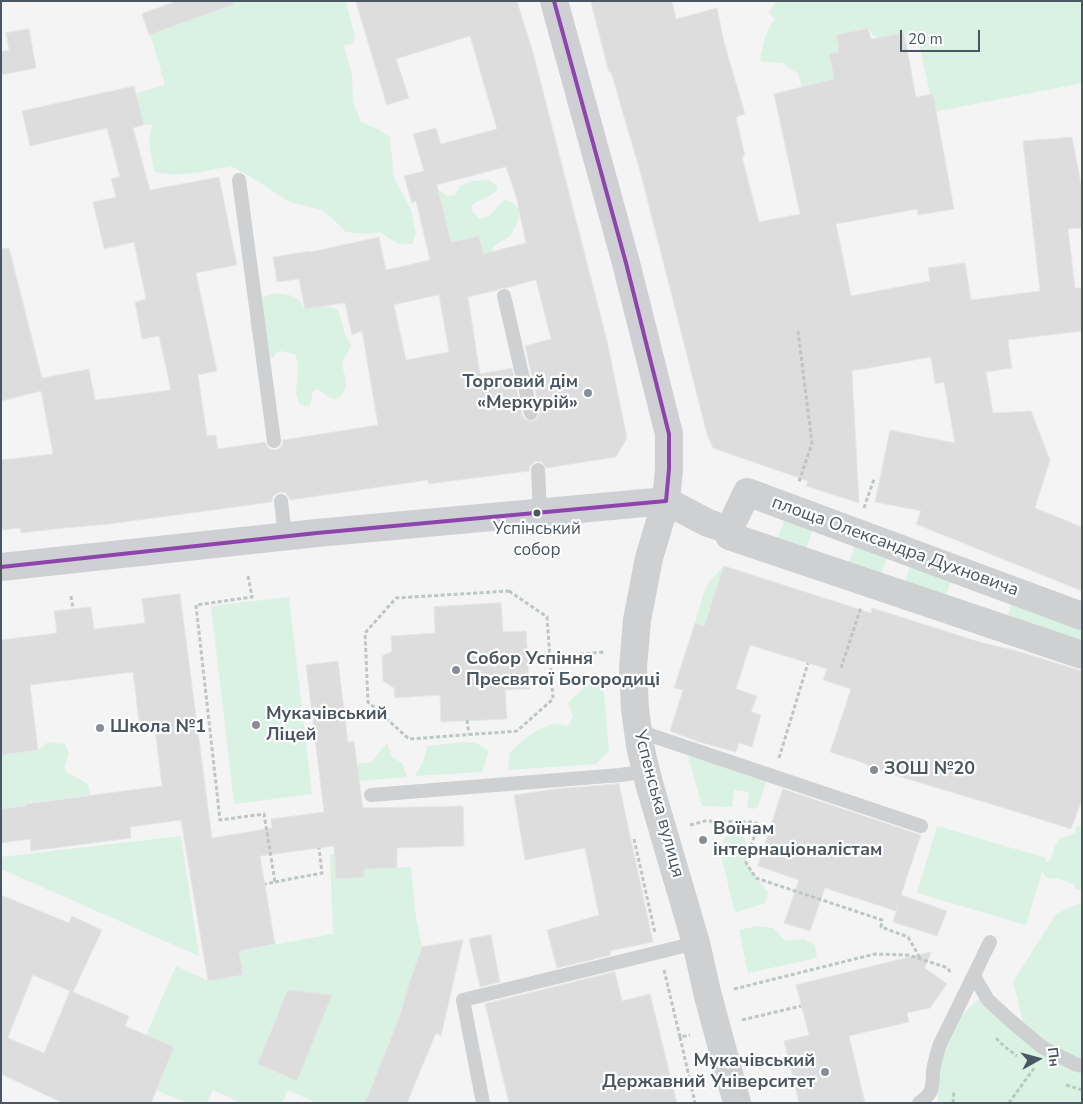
<!DOCTYPE html>
<meta charset="utf-8">
<style>
body{margin:0}
#map{position:relative;width:1083px;height:1104px;overflow:hidden;background:#f4f4f4;font-family:"Nunito Sans",sans-serif}
canvas{display:block}
.frame{position:absolute;inset:0;border:2px solid #4a5661;pointer-events:none}
.north{position:absolute;left:1013px;top:1034px;width:50px;height:50px;-webkit-text-stroke:4px #fff;paint-order:stroke;rotate:83deg;font-size:14px;font-weight:700;line-height:20px;text-align:center;color:#4a5661}
.north::after{content:'';display:block;margin:auto;width:18px;height:22px;background:#4a5661;clip-path:polygon(50% 0,100% 100%,50% 72%,0 100%)}
.scale{position:absolute;left:900px;top:30px;width:80px;height:22px;box-sizing:border-box;border:2px solid #4a5661;border-top:0;padding-left:6px;font-size:15px;line-height:18px;white-space:nowrap;color:#4a5661;-webkit-text-stroke:4px #fff;paint-order:stroke}
</style>
<div id="map">
<canvas width="1083" height="1104"></canvas>
<div class="frame"></div>
<div class="north">Пн</div>
<div class="scale">20 m</div>
</div>
<script>
const c = document.querySelector('canvas').getContext('2d');
c.lineJoin = 'round';
function fill(path, color) { c.fillStyle = color; c.fill(path, 'evenodd'); }
function trace(path, color, width, dash) { c.strokeStyle = color; c.lineWidth = width; c.lineCap = dash ? 'butt' : 'round'; c.setLineDash(dash || []); c.stroke(path); }
function drawText(font, color, halo, rows, align = 'center') {
  c.font = font + ' "Nunito Sans",sans-serif'; c.lineWidth = 4.5; c.setLineDash([]); c.textBaseline = 'middle'; c.strokeStyle = halo; c.fillStyle = color; for (const [text, x, y, turn = 0] of rows) {
    c.save(); c.translate(x, y); c.rotate((+turn || 0) * Math.PI / 180); c.textAlign = isNaN(turn) ? turn : align; if (halo) c.strokeText(text, 0, 0); c.fillText(text, 0, 0); c.restore();
  }
}
fill(new Path2D(`
 M200 1H346L355 37 352 44 344 45 352 76 353 102 361 122 379 130 390 137 394 177 411 210 416 233 412 244H398L380 232 365 234 346 232 333 219 322 210 289 202 256 180 231 166 201 172 175 175 154 172 149 142 152 125H144L140 110 131 112 127 96 165 85 152 40 149 35Z
 M776 1H1082V83L934 112 917 35 912 39 904 33 884 39 874 36 868 28 836 35 839 52 829 54 835 86 804 96 798 73 791 70 783 63 760 61C763 46 765 30 775 19L769 13Z
 M488 180 497 185V189L493 194 473 204 471 210 474 214 480 219 489 216 504 200 511 201 520 211 516 226 510 236 494 246 486 265 479 236 451 242 445 219 422 224 431 192 441 191 447 196 455 195 460 186 472 181Z
 M276 293C291 295 297 295 305 309L326 306 337 309 341 318 344 332 351 345C349 352 344 356 343 363 342 369 345 374 346 379 347 387 342 402 331 398 327 396 322 392 317 389L312 392V399L310 405 305 406 300 404C293 391 298 385 298 372 299 366 297 361 296 355L282 351 276 353 274 358 270 356 269 347 256 343 251 330 250 312 260 298Z
 M786 515 814 526 805 551 777 540Z
 M858 537 890 549 878 583 846 571Z
 M913 558 954 572 943 604 902 590Z
 M724 566 704 626 695 623 704 592 709 582Z
 M1015 591 1082 616V655L1004 629Z
 M289 597 312 794 234 804 211 606Z
 M603 682 609 751 596 764 508 770 509 754C521 741 538 726 556 724 560 724 564 725 568 726L573 716 568 703 588 684Z
 M48 742 65 744 69 754 65 764V771L88 784 90 795 25 803 24 806 1 809V755L38 750Z
 M462 742 476 743 489 751 482 772 415 776 423 762 427 746Z
 M387 743 392 757 402 763 407 777 359 781 357 764 371 762Z
 M688 756 706 758 767 780 758 807 753 809 747 808 749 792 734 790 732 807 702 806Z
 M937 826 1046 858 1045 862 1051 860 1054 848 1059 839 1075 833 1076 826H1082V891L1076 889 1073 884 1056 878 1050 879 1043 875V869L1026 925 917 893Z
 M728 834H742L748 846 746 863 756 878 768 892 765 903 735 913 719 847Z
 M181 836 199 956 1 869V857Z
 M338 854 368 868 411 867 416 917 422 947 399 1018 365 1103H314V1102L288 1090 282 1103H241L213 1090 207 1103H187L156 1090 146 1035 176 966 208 981 243 975 239 951 333 934 330 855Z
 M1082 902V1103H938L939 1070 941 1056 957 1020 987 991 1024 1025 1013 982 1056 914Z
 M757 926 773 928 785 941 804 939 815 945 817 958 748 973 739 930Z`), '#d9f2e3');
const building = new Path2D(`
 M177 1H233L234 4 149 35 142 14Z
 M356 1H517L534 56 607 341 627 438 616 457 546 468 542 462 537 461 534 462 530 466 529 471 428 484V480L290 500 288 496 285 493 280 492 276 494 273 497 272 502 109 524 64 528 21 533 20 528 1 530V460L53 454 41 391 1 401V249L9 248 42 378 89 369 95 400 171 390 159 336 142 339 135 302 146 299 134 242 104 249 93 202 116 197 111 179 120 177 107 128 30 146 22 111 134 86 144 125 133 128 150 190 219 177 237 265 196 273 217 371 198 375 207 436 216 435 218 449 265 442 267 446 270 449 276 450 280 448 282 445 283 440 378 425 362 331 352 335 345 303 305 309 299 279 277 282 273 257 310 251 311 252 379 237 386 270 430 260 416 201 412 203 404 176 424 171 413 134 436 128 441 144 497 129 470 36 396 59 409 98 387 105ZM506 167 516 196 526 243 483 254 479 236 451 242 437 185ZM536 280 551 339 525 346 540 412 539 415 537 419 533 421H529L525 419 522 415 512 368 480 374 468 297 498 290 502 288H506ZM439 295 449 352 406 360 394 305Z
 M591 1H672L676 19 717 8 724 42 745 114 736 117 745 156 742 157 759 222 800 214 774 94 834 79 829 54 839 52 836 35 868 28 871 39 904 33 916 97 933 94 954 209 918 215 917 209 836 224 851 296 930 281 928 268 965 263 971 300 1040 291 1023 141 1072 137 1082 189V228L1068 229 1075 288H1082V331L1008 340 1012 368 986 372 993 413 1031 411 1050 460 1035 508 1082 527V591L916 524 921 511 875 502 890 430 955 443 944 382 935 384 931 357 852 371 859 503 806 486 808 481 713 448 707 434 640 171 611 72H609Z
 M29 29 36 68 1 75V52L9 50 6 33Z
 M724 566 871 613 872 608 980 642 1017 651 1082 671V800L1071 829 1014 811 881 771 861 762 830 752 851 689 823 680 827 669 750 645 736 689 757 696 751 712 761 715 752 747 739 743 736 752 699 742 670 731 683 690 674 688 695 623 704 626Z
 M180 594 212 838 272 828 271 819 324 812 306 665 338 661 348 742 354 741 363 808 463 806 464 846 397 848V868L364 869V877L336 879 334 846 260 856 275 944 239 951 243 975 208 981 181 820 130 827 131 838 31 851 30 839 1 843V809L25 806V804L162 786 155 728 140 730 133 672 30 685 38 750 1 755V640L57 633 54 611 91 607 94 629 145 623 142 599Z
 M501 603 503 632 526 631 530 689 505 690 507 719 441 722 440 695 395 698 394 688 383 681 382 656 392 651 391 636 435 633 434 607Z
 M619 784 653 942 610 951 611 955 557 968 547 930 599 915 585 848 525 860 514 795 555 789Z
 M783 789 921 835 901 895 947 911 937 936 893 922 899 901 896 911 825 888 810 931 784 923 799 880 758 866Z
 M1 895 69 923 72 916 102 930 73 992 129 1016 125 1026 174 1047 151 1103H63L1 1074ZM33 975 70 991 44 1053 8 1038Z
 M491 935 500 982 480 987 469 939Z
 M463 940 441 1036 436 1033 407 1103H365L399 1018 409 984 422 947Z
 M931 952 925 968 947 984 930 1008 907 1013 909 1022 849 1036 865 1103H799L784 1041 809 1035 796 985Z
 M615 972 622 1001 650 994 677 1103H509L485 1004Z
 M288 990 332 995 297 1081 258 1064Z`);
fill(building, '#ddddde');
trace(building, '#e5e6e7', 1);
trace(new Path2D(`
 M798 331 812 443 799 482
 M864 508 874 479
 M248 576 252 597 196 605 220 820 264 814 275 882 265 884
 M509 591 547 617 553 699 517 731 409 739 368 702 365 633 396 598Z
 M71 596 73 609
 M528 659 604 652
 M841 668 861 607
 M467 720 469 734
 M779 758 808 663
 M758 824 746 863 756 878 882 920 881 927 908 937 920 958
 M690 825 705 821 752 822 770 828
 M634 839 655 933
 M275 882 322 873 319 848
 M664 970 680 1037 690 1035
 M734 989 875 954 908 955 948 968 951 974
 M742 1020 801 1006
 M680 1037 695 1103
 M996 1038 1005 1047 1017 1056
 M1066 1085 1082 1090
 M953 1103 954 1091
 M1009 1103 1034 1068`), '#bcc7c4', 3, [4, 2.5]);
trace(new Path2D(`
 M239 180 274 441
 M504 296 531 413
 M538 470 540 512
 M281 501 285 537
 M638 731 921 826
 M371 795 620 775 647 771V774
 M974 976 988 1000 1012 1022 1042 1047 1075 1064 1082 1066
 M483 1103 463 1000 696 943 695 939
 M919 1103C934 1092 932 1089 933 1072 934 1062 937 1053 940 1044L990 942`), '#ced0d2', 14);
trace(new Path2D(`
 M729 530 708 523 666 501 649 558 637 620 633 668 635 709 640 746 649 783 696 943 708 996 737 1103
 M1082 616 747 492 729 530V536L1082 655`), '#ced0d2', 28);
trace(new Path2D(`
 M1 567 317 533 666 501 669 469V434L626 263 554 1`), '#ced0d4', 28);
trace(new Path2D(`
 M1 567 317 533 666 501 669 469V434L626 263 554 1`), '#8e44ad', 4);
for (const [x, y, r, color] of [
 [588,393,5,"#868d94"],
 [537,513,4.5,"#4a5661"],
 [456,670,5,"#868d94"],
 [256,725,5,"#868d94"],
 [100,728,5,"#868d94"],
 [874,770,5,"#868d94"],
 [703,840,5,"#868d94"],
 [825,1072,5,"#868d94"]
]) { const dot = new Path2D(); dot.arc(x, y, r, 0, 2 * Math.PI); c.fillStyle = color; c.fill(dot); trace(dot, '#fff', 2); }
drawText('17px', '#4a5661', '#fff', [
 ["Успінський",537,530],
 ["собор",537,551]
]);
drawText('bold 18px', '#4a5661', '#fff', [
 ["Торговий дім",578,383,"right"],
 ["«Меркурій»",578,404,"right"],
 ["Собор Успіння",466,660],
 ["Пресвятої Богородиці",466,681],
 ["Мукачівський",266,715],
 ["Ліцей",266,736],
 ["Школа №1",110,728],
 ["ЗОШ №20",884,770],
 ["Воїнам",713,830],
 ["інтернаціоналістам",713,851],
 ["Мукачівський",815,1062,"right"],
 ["Державний Університет",815,1083,"right"]
], 'left');
drawText('18px', '#4a5661', '#fff', [
 ["площа Олександра Духновича",895,547,20],
 ["Успенська вулиця",658,804,75]
]);
</script>
